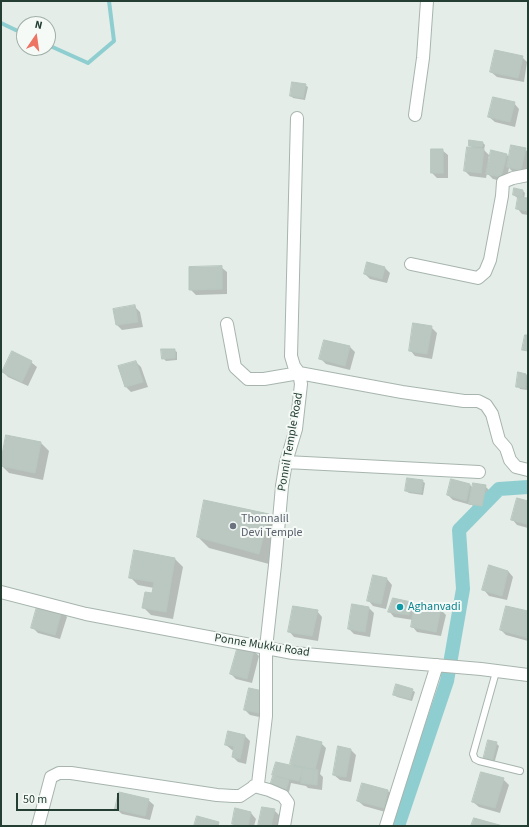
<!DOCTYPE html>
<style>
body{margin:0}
#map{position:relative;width:529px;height:827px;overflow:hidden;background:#e4ede8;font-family:"Source Sans 3",sans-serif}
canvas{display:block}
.frame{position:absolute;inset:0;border:2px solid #243e34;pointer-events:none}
.north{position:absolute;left:16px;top:16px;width:40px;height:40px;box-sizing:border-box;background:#f5faf7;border:1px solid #a1afa9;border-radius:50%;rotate:13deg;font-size:11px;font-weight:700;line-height:16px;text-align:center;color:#243e34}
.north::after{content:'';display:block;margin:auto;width:14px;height:18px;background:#ed7363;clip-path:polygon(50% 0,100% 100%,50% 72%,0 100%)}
.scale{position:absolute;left:16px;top:793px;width:103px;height:18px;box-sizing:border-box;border:2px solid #243e34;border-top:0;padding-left:5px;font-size:12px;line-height:14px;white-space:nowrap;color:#243e34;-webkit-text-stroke:3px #f5faf7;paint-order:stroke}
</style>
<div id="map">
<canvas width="529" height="827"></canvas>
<div class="frame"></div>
<div class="north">N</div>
<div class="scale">50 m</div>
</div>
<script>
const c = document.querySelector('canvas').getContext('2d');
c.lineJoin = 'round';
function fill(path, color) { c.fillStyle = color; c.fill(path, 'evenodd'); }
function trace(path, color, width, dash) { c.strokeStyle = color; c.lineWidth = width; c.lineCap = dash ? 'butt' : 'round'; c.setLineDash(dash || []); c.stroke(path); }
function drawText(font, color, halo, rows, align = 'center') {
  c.font = font + ' "Source Sans 3",sans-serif'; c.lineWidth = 4; c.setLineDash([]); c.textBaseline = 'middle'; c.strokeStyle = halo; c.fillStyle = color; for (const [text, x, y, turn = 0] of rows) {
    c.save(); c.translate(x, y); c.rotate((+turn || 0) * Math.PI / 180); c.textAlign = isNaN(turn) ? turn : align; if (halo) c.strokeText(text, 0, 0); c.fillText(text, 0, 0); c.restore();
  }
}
fill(new Path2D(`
 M522 57 527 62 524 82 497 77 491 72Z
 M305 85 308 87 305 100 293 98 291 96Z
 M514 103 519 109 515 127 495 122 489 117Z
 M483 143 485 145 484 150 489 155 488 162H490L506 154 510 158 525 149 528 152V167L526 175 513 172 509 168 506 182 493 179 487 173 486 178 470 176 465 171 473 148 470 145Z
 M442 150 448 155V178H437L432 173Z
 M523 191 525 193 524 199H528V215L522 214 517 208 519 198 516 197 514 195Z
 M221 267 227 272V294L196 295 190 289Z
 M385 268 390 273 387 283 370 279 365 274Z
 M135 307 140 312 143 327 122 330 117 325Z
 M431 327 437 333 432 359 415 356 410 350Z
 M325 341 350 347 355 352 350 370 326 364 320 358Z
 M174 350 177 352V360L166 361 163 358Z
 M31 362 37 367 28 386 8 377 3 372Z
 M136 362 141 367 148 387 131 392 126 387 120 367Z
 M519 374H526L528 377 527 390 520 389 518 386Z
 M41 443 49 451 43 480 9 473 1 465Z
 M422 481 425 483 423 495 409 493 406 491Z
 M470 485 473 488 485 486 491 492 487 511 476 509 471 504V505L453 500 448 495Z
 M528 502V528L517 525 512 519Z
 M268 515 279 525 269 564 209 548 198 537Z
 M175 559 183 567 173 619 151 615 143 607 152 595 154 588 138 585 130 577Z
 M490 567 508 571 513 577 507 600 489 596 484 590Z
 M374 576 387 579 392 585 386 609 373 606 368 600Z
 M410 603 416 608 440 609 446 615 441 636 417 632 412 626 413 620 394 617 389 611Z
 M369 608 374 613 370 637 354 634 349 629Z
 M62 611 67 617 60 639 38 633 32 627Z
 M317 611 322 617 318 641 294 637 289 631Z
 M528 613V641L506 635 501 630Z
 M254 651 259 656 252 683 236 679 231 674Z
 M412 690 415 692 412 701 397 697 394 694Z
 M262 692 264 718 250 715 245 710Z
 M245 736 250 741 246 764 238 762 233 757 234 750H232L226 745Z
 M321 743 326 748 320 774 323 777 322 790 308 788 306 786 291 783 289 792 274 788 277 778 274 774 294 767 291 763Z
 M496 743 499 746 494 764 486 762Z
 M351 750 356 755 351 782 340 780 334 775Z
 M503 779 509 785 500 813 479 807 473 802Z
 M363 784 388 791 393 796 389 813 364 806 358 801Z
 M148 800 154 805 150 820 122 814 116 809Z
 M236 810 251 813 256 819 254 826H235L233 823Z
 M274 810 280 816 278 826H259Z`), '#0003');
trace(new Path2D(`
 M1 23 24 34
 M48 45 88 63 114 41 109 1`), '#8fced0', 4);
trace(new Path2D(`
 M398 826 447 681 463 589 459 530 499 489 528 487`), '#8fced0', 14);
const building = new Path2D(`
 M495 50 523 56 518 78 490 72Z
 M292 82 306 84 303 98 290 96Z
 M493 97 515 102 510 122 488 117Z
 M469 140 483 142 482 147 469 146Z
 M511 145 526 148 521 170 507 167Z
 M467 147 484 149 481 173 464 171Z
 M431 149H443V173H431Z
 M491 150 507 154 501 177 486 174Z
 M514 188 523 190 522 197 513 195Z
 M518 197 528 198V211L516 209Z
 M367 262 385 267 382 279 364 274Z
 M222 266V289L189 290V267Z
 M135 305 138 322 116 325 113 309Z
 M413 323 432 326 427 354 409 351Z
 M525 335H528V351L522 350Z
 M324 340 350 346 345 366 319 359Z
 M161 349H175V358L162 359Z
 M12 351 32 361 22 382 2 372Z
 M136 361 143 382 125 387 118 366Z
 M518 372 526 374 525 388 516 387Z
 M6 435 41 442 35 473 1 466V461Z
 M407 478 423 480 421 493 405 491Z
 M451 479 470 484 466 501 447 495Z
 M473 483 486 485 482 506 469 504Z
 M517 498 528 501V520L527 524 511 520Z
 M204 500 269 514 259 554 197 537Z
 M134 550 175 558 166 612 142 608 145 592 152 593 154 582 129 578Z
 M489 565 508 571 502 596 482 590Z
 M373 575 387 578 381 604 367 601Z
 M393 598 411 602 409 615 388 612Z
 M38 603 62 610 55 635 31 628Z
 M352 604 369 607 365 632 348 629Z
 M415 604 441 608 436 632 411 627Z
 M293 606 318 610 312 636 288 632Z
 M506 606 528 611V638L500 630Z
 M238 646 254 650 247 679 230 674Z
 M396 684 413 689 410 699 393 695Z
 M249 688 263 691 259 713 244 710Z
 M228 731 245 735 240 759 232 757 234 746 225 745Z
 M297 736 322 742 315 770 290 764Z
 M488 740 497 742 492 762 483 760Z
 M338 746 351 749 346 777 333 775Z
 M276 762 303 768 299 781 272 775Z
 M303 768 318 770 317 785 301 783Z
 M481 772 504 778 495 808 472 802Z
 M273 776 289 780 286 790 270 786Z
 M362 783 388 790 384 808 357 801Z
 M119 792 149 799 145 816 115 809Z
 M262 807 275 809 271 826H258Z
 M235 808 251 812 248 826H241L232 824Z
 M197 816 219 822 218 826H194Z
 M474 818 503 826H471Z`);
fill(building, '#bac8c1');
trace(building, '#b7c7be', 1);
const lane = new Path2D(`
 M496 672 473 754 475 759 479 761 520 771`);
const street = new Path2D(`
 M415 115 423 58 427 1
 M411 264 478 278 485 272 490 260 502 196 503 182 513 178 528 175
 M227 324 235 367 248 379H264L299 373 402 392 464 401H478L486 405 492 414 499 440 506 448 510 460 516 467 528 470
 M286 462 479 472
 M1 592 86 614 293 653 481 669 528 675
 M254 786 269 790 283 796 288 803 284 826
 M38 826 51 777 59 773H71L217 795 233 796H240L258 784 266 716V648L275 565 282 486 286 462 296 429 301 384 299 373 294 366 291 356 297 118
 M386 826 437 665`);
trace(lane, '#a7b5ae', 8);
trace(street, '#a7b5ae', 14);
trace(lane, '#fff', 6);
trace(street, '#fff', 12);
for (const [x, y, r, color] of [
 [233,526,4,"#6b7280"],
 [400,607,4,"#0f9aa8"]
]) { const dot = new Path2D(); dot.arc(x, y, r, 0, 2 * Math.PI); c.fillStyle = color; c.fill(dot); trace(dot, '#f5faf7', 1.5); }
drawText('12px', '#243e34', '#f5faf7', [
 ["Ponnil Temple Road",291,442,-80],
 ["Ponne Mukku Road",262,646,9]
]);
drawText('12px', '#5b616d', '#f5faf7', [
 ["Thonnalil",241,519],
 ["Devi Temple",241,533]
], 'left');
drawText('12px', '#0d838f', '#f5faf7', [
 ["Aghanvadi",408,607]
], 'left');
</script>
